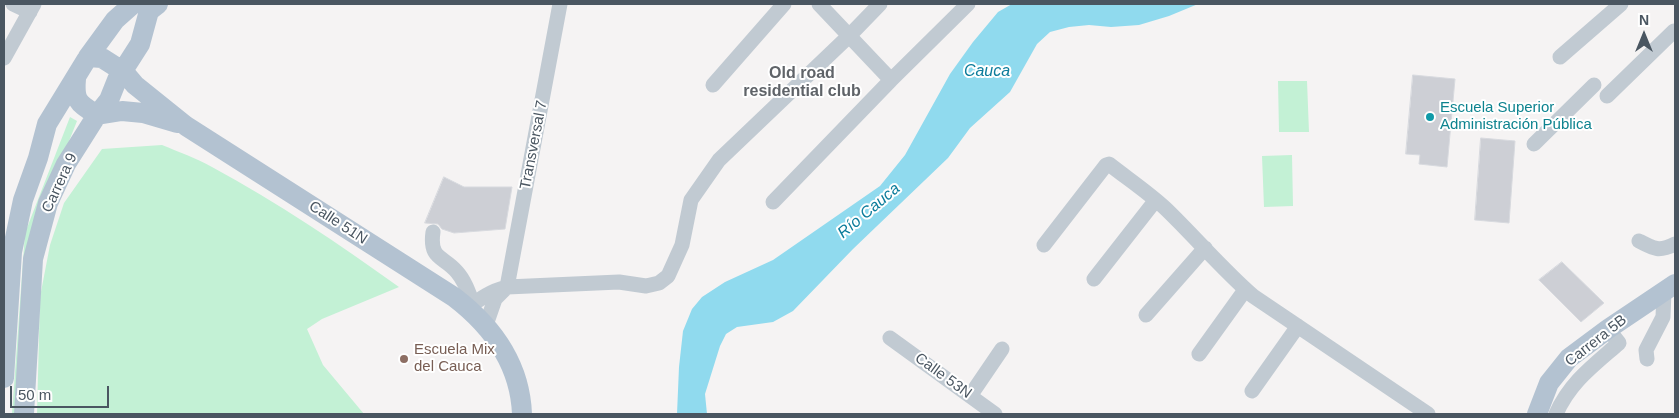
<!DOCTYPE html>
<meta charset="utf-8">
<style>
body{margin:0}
#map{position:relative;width:1679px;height:418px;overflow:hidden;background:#f5f3f3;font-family:Arial,sans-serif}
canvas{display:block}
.frame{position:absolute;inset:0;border:5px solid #4a5661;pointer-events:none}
.north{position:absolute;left:1619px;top:10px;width:50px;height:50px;-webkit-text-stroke:4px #fff;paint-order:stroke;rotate:0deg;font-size:14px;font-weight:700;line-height:20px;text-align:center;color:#4a5661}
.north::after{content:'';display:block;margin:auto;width:18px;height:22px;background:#4a5661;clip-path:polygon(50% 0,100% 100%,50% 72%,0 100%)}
.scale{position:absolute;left:10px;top:386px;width:99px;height:22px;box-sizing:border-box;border:2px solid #4a5661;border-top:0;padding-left:6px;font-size:15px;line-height:18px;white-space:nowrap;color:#4a5661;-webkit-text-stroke:4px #fff;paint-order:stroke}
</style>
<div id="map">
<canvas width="1679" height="418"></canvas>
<div class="frame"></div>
<div class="north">N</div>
<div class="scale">50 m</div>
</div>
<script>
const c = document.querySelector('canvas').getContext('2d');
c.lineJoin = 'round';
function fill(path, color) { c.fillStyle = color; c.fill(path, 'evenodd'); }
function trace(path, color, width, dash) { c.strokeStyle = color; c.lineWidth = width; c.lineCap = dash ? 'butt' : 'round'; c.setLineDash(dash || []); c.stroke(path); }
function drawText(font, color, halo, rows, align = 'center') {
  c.font = font + ' Arial,sans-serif'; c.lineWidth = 4; c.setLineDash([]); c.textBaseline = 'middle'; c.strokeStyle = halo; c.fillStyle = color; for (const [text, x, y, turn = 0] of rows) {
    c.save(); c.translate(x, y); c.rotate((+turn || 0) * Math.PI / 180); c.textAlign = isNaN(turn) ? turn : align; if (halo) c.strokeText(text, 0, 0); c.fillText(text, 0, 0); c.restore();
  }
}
fill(new Path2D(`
 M1278 81H1307L1309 132H1279Z
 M70 117 77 121 33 232 19 414H12L25 233Z
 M162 145C179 152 196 158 212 167 277 202 339 244 399 287L322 319 307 329 323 365 364 414H37L40 297 50 245 64 203 102 149Z
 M1292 155 1293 206 1264 207 1262 156Z`), '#c3f1d5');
fill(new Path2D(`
 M1012 4H1198L1169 16 1139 25 1111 27 1089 25 1069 27 1050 32 1037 44 1010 92 970 128 948 158 853 249 793 311 773 322 737 327 726 334 720 346 705 394 707 414H677L679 367 683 331 692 309 702 297 725 282 773 260 880 186 905 155 950 74 973 42 998 12Z`), '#90daee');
const building = new Path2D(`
 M1413 75 1455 79 1447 167 1419 164 1420 155 1406 154Z
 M1481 138 1515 141 1509 223 1475 220Z
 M444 177 464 187H512L505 229 454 233 442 229 438 224 425 223Z
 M1562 262 1604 303 1581 322 1539 280Z`);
fill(building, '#cdcfd5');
trace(building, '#d7d9de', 1);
trace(new Path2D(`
 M13 4 30 12
 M819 4 891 80
 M1560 57 1621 4
 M4 58 34 4
 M713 85 784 4
 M1607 96 1674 31
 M1534 144 1594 85
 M773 202 891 80 968 4
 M433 232C429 260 444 256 457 272 465 281 469 293 473 304
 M1639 241C1654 249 1659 252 1675 244
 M1044 245 1106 165 1109 164C1128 179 1149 193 1166 209 1196 238 1222 269 1253 296L1428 414
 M1094 279 1155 201
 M507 287 560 4
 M468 308C481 298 491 291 507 287L619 282 646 286 659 283 668 276 682 245 691 200 719 160 850 35 880 4
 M1146 315 1205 248
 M486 325 495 299 506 288
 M890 338 995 414
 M1199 354 1245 290
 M1647 359 1646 350 1663 317 1664 292
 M1252 391 1298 326
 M970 396 1002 349
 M1556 414C1570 382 1594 365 1619 343L1608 329`), '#c1cad2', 15);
trace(new Path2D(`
 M88 57 102 58 124 72 135 85 186 126 454 297C492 326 520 364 522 414
 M76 79C74 102 79 103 97 115L122 111 143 113 177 123
 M4 378 12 252 23 200 38 158 47 124 88 57 115 20 133 4
 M24 414 33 259 48 203 66 164 97 115 109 100 117 80 140 44 149 11 158 4
 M1537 414 1549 383 1569 358 1608 329 1675 284`), '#b3c2d1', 20);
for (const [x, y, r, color] of [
 [1430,117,5,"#0f9aa8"],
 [404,359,5,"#8d6e63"]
]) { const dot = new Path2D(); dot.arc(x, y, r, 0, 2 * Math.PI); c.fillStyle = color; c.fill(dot); trace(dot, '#fff', 2); }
drawText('15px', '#0d838f', '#fff', [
 ["Escuela Superior",1440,108],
 ["Administración Pública",1440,125]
], 'left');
drawText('15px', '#4a5661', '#fff', [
 ["Transversal 7",534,145,-79],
 ["Carrera 9",60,183,-65],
 ["Calle 51N",338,223,33],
 ["Carrera 5B",1596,341,-38],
 ["Calle 53N",943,376,36]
]);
drawText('15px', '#785e54', '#fff', [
 ["Escuela Mix",414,350],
 ["del Cauca",414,367]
], 'left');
drawText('italic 16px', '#0c7c9b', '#fff', [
 ["Cauca",987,72],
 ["Río Cauca",869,211,-40]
]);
drawText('bold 16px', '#5f6368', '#fff', [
 ["Old road",802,74],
 ["residential club",802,92]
]);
</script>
